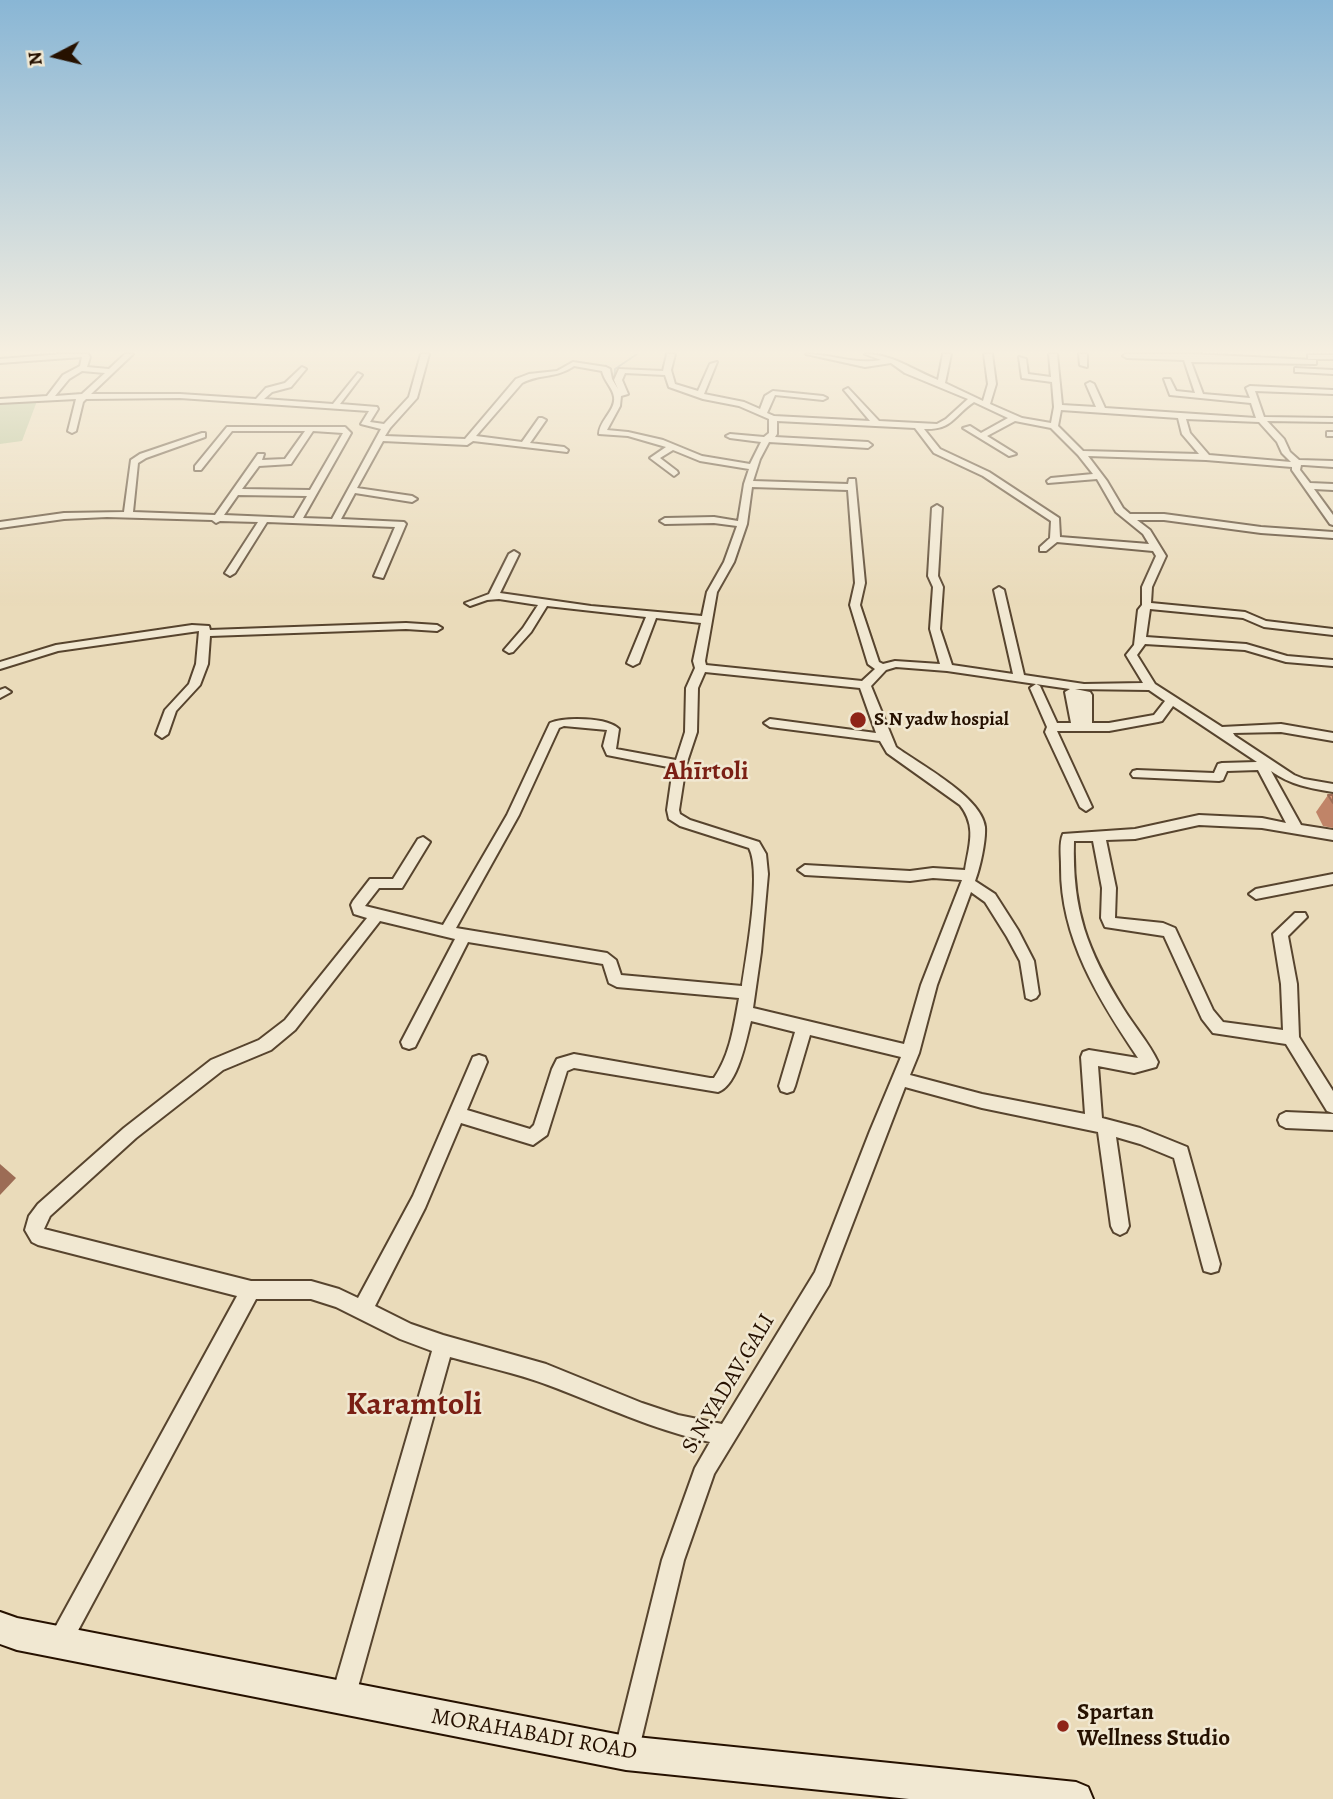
<!DOCTYPE html>
<meta charset="utf-8">
<style>
body{margin:0}
#map{position:relative;width:1333px;height:1799px;overflow:hidden;background:#eadbba;font-family:Alegreya,serif}
canvas{display:block}
.north{position:absolute;left:21px;top:21px;width:70px;height:70px;-webkit-text-stroke:5px #f1e8d2;paint-order:stroke;rotate:263deg;font-size:19px;font-weight:700;line-height:28px;text-align:center;color:#261100}
.north::after{content:'';display:block;margin:auto;width:24px;height:32px;background:#261100;clip-path:polygon(50% 0,100% 100%,50% 72%,0 100%)}
</style>
<div id="map">
<canvas width="1333" height="1799"></canvas>
<div class="north">N</div>
</div>
<script>
const c = document.querySelector('canvas').getContext('2d');
c.lineJoin = 'round';
function fill(path, color) { c.fillStyle = color; c.fill(path, 'evenodd'); }
function trace(path, color, width, dash) { c.strokeStyle = color; c.lineWidth = width; c.lineCap = dash ? 'butt' : 'round'; c.setLineDash(dash || []); c.stroke(path); }
function drawText(font, color, halo, rows, align = 'center') {
  c.font = font + ' Alegreya,serif'; c.lineWidth = 5; c.setLineDash([]); c.textBaseline = 'middle'; c.strokeStyle = halo; c.fillStyle = color; for (const [text, x, y, turn = 0] of rows) {
    c.save(); c.translate(x, y); c.rotate((+turn || 0) * Math.PI / 180); c.textAlign = isNaN(turn) ? turn : align; if (halo) c.strokeText(text, 0, 0); c.fillText(text, 0, 0); c.restore();
  }
}
fill(new Path2D(`
 M37 401 22 441 0 444V403Z`), '#b2c194');
trace(new Path2D(`
 M614 383 615 369 637 354`), '#6c766e', 2);
const minor = new Path2D(`
 M62 354H88L90 357 87 367 109 369 125 354H133L91 394H180L256 399 266 388 285 383 302 367 306 369 291 387 272 392 264 399 333 404 358 373 362 375 340 404 377 407 378 409 370 422 384 424 409 397 421 354H429L417 398 390 428 385 436 465 439 516 379 529 374 557 371 573 362 606 367 610 369 612 379 618 389 614 380 619 369 663 371 667 354H675L671 370 675 384 698 391 710 364 717 362 704 394 744 402 760 409 765 396 773 391 823 396 827 398 823 400 775 395 767 413 774 416 870 421 844 390 848 388 879 421 937 424 946 419 968 399 905 373 891 363 865 367 806 354C831 354 856 365 881 360L865 354C892 354 913 370 938 380L943 354H951L945 383 983 401 988 384 984 354H992L996 384 990 404 1022 418 1051 423 1054 407 1052 382 1022 378 1019 357 1026 359 1028 374 1051 377 1049 354H1057L1062 405 1096 407 1086 384 1090 382 1094 384 1105 408 1256 418 1251 403 1170 395 1164 379H1170L1176 391 1195 393 1184 360 1127 358 1123 356 1125 354H1193L1313 360H1316V364L1191 362 1203 394 1250 398 1246 388 1250 386 1333 390V394L1255 391 1264 417 1333 418V422L1267 421 1284 439 1290 452 1299 460 1333 461V467L1304 465H1301L1300 470 1310 483 1333 484V490L1314 489 1333 515V525L1330 524 1292 470V467L1206 460 1088 456 1107 481 1123 508 1130 514H1164L1261 527 1333 532V538L1261 533 1164 520H1137L1150 530 1166 556 1152 587 1151 603 1245 612 1266 621 1333 629V635L1264 627 1243 618 1150 609 1146 637 1246 644 1287 656 1333 660V666L1286 662 1245 650 1145 644 1137 655 1155 684 1222 727 1281 724 1333 733V741L1281 732 1233 733 1235 736 1294 775 1304 779 1333 784V792C1309 788 1291 785 1271 771L1301 825 1333 830V840L1262 828 1199 825 1135 839 1106 840 1116 888 1115 918 1163 923 1175 928 1213 1010 1223 1022 1283 1030 1281 984 1273 934 1295 913H1305L1307 917 1288 936 1297 984 1299 1037 1333 1091V1113L1327 1111 1286 1044 1213 1033 1202 1019 1164 936 1105 927 1101 918 1102 888 1093 841H1074C1072 910 1087 950 1123 1008 1134 1026 1149 1043 1158 1062L1156 1067 1134 1073 1098 1066 1102 1118 1140 1128 1187 1147 1220 1264 1218 1271 1211 1273 1204 1271 1202 1264 1174 1158 1140 1144 1116 1137 1129 1226 1126 1232 1120 1235 1114 1232 1111 1226 1098 1132 982 1108 905 1087 829 1285 714 1474 684 1560 638 1753 635 1762 626 1765 617 1762 614 1753 662 1560 695 1468 710 1442C653 1430 602 1405 548 1385 516 1373 482 1366 450 1357L355 1698 351 1706 343 1710 335 1706 331 1698 432 1351 400 1339 336 1307 311 1299H256L67 1651 59 1655 51 1651 47 1643 51 1635 237 1296 38 1245 32 1242 25 1230 29 1216 38 1204 124 1128 211 1060 259 1040 285 1020 367 918 354 914 351 905 353 901 370 879H393L418 839 423 837 430 842 402 888H379L365 906 443 925 507 815 550 723C565 717 607 717 619 729L616 749 676 760 685 732 686 688 695 668 693 661 701 623 656 618 639 663 633 666 627 663 646 617 547 606 531 632 513 652 509 653 504 650 523 628 538 605 499 599 487 600 470 606 465 603 489 594 509 554 514 551 519 554 500 593 591 606 702 616 707 592 724 562 737 526 714 523 665 524 660 521 665 518 714 517 738 521 744 484 749 469 700 461 673 450 660 458 677 471 678 473 674 476 650 458 666 447 628 436 599 434C599 421 616 410 614 397 613 388 604 381 602 371L574 366C555 379 541 373 522 383L476 436 522 442 539 418H542L546 420 530 443 564 447 568 450 567 452 473 441 467 445 383 441 357 488 412 496 417 499 412 502 355 493 341 519 404 522 406 524 383 578 374 576 395 527 267 522 235 573 230 576 225 573 258 522 220 521 216 523 212 520 107 517 64 519 0 528V522L64 513 124 512 131 460 140 454 202 433H205V437L146 458 138 463 133 512 215 515 258 454H264L262 460 285 459 305 431H232L201 470H195V466L227 427H345L351 433 303 518 332 519 381 429 361 424 369 411 180 398 86 399 83 402 76 431 72 433 68 431 76 399 0 403V399L47 396 63 375 80 366 82 357 0 363V359ZM82 371 105 373 82 394 55 396 69 379ZM625 373 665 375 669 387 703 399 739 406 769 419V433L764 437 730 434 726 436 730 438 761 442 750 464 702 456 663 440 628 432 607 430 620 406 621 396 628 394 622 380ZM974 402 1008 418 981 433 970 426 963 428 1009 456 1016 454 987 436 1015 421 1051 428 1078 455 1093 474 1051 478 1047 481 1048 483 1097 479 1116 512 1143 534 1149 544 1060 537 1059 518 989 472 940 449 924 429C953 430 953 416 974 402ZM1061 410 1178 418 1182 434 1199 454 1083 451 1058 426ZM1186 419 1259 422 1277 442 1282 453 1291 462 1209 455 1190 433ZM777 421 915 428 934 453 983 476 1051 521 1050 538 1040 547V551H1046L1057 542 1153 551 1156 556 1142 587V605L1138 610 1134 645 1126 655 1143 683 1084 684 1024 675 1004 590 999 587 994 590 1013 674 952 665 940 629 943 587 938 576 942 508 937 505 932 508 928 576 933 587 930 629 940 664 895 661 883 664 879 662 860 605 865 583 855 479H849L848 484 753 481 760 459 769 442 868 448 872 445 868 442 775 437 777 434ZM313 431 343 433 310 490 242 489 259 466 291 464ZM752 487 848 490 855 583 850 605 868 664 875 669 862 681 706 665 705 661 717 592 734 562 747 524ZM238 495 307 496 294 518 224 515ZM896 667 947 671 1070 689 1065 692 1071 723H1057L1040 686 1036 684 1030 688 1047 727 1045 732 1080 807 1086 811 1092 807 1057 731H1109L1158 722 1162 721 1173 706 1257 762 1222 763 1218 764 1214 773 1137 770 1133 771 1131 774 1133 777 1219 781 1223 780 1227 771 1258 770 1286 823 1262 818 1199 815 1135 829 1063 834C1059 843 1061 855 1061 866 1060 938 1099 1000 1138 1058L1089 1050 1083 1052 1081 1057 1085 1114 982 1094 910 1075 919 1053 937 985 971 892 985 902 1007 937 1020 961 1026 998 1031 1000 1036 998 1039 994 1034 961 1018 930 995 894 975 881C980 868 986 841 985 827 982 797 919 764 896 747L871 686 886 670ZM705 672 860 688 876 733 770 719 764 723 770 727 880 741 887 753 960 805C977 827 969 845 965 870L933 868 910 871 805 865 798 870 805 875 910 881 933 878 962 880 921 985 904 1044 753 1008 761 952 768 874 766 854 759 842 690 820 680 814 679 810 686 765 697 732 698 688ZM1075 689 1149 690 1165 701 1154 715 1109 723H1092V695L1090 692ZM564 726 607 730 603 746 607 755 673 768 667 810 669 819 680 826 749 848C762 872 746 957 742 986L621 975 616 960 607 953 456 928 519 815 559 728ZM380 921 455 939 401 1042 403 1047 409 1049 415 1047 468 942 603 964 609 983 617 987 739 998C734 1026 730 1055 714 1078H710L574 1054 557 1059 552 1069 534 1125 530 1129 467 1110 487 1062 485 1057 479 1055 473 1057 413 1196 358 1298 339 1289 311 1281H251L44 1229 50 1216 136 1138 223 1070 271 1050 295 1030ZM751 1021 795 1032 779 1086 781 1091 787 1093 793 1091 795 1086 810 1035 901 1057 870 1131 815 1272 722 1424 678 1415 642 1403 546 1364 443 1335 411 1324 375 1306 425 1208 461 1123 533 1145 547 1135 567 1071 574 1068 718 1092C738 1085 746 1040 751 1021Z
 M1079 354H1087V367L1080 365Z
 M1308 355H1333V359H1308Z
 M1295 368 1333 370V374L1298 372H1295Z
 M1327 432H1333V436H1327Z
 M406 623 437 625 442 628 437 631 406 629 210 636 208 664 200 685 176 711 168 734 162 738 156 734 165 710 189 684 196 664 199 631 58 651 0 669V662L56 645 192 625 209 626 210 630Z
 M5 688 11 692 0 698V690Z
 M1333 874V884L1256 899 1249 894 1256 889Z
 M1286 1112 1333 1114V1130L1286 1128 1280 1125 1278 1120 1280 1115Z`);
const secondary = new Path2D(`
 M0 1612 17 1618 626 1736 1076 1782 1088 1787 1093 1799H909L626 1770 17 1650 0 1644Z`);
trace(minor, '#57442e', 4);
trace(secondary, '#261100', 4);
fill(minor, '#f1e8d2');
fill(secondary, '#f1e8d2');
fill(new Path2D(`
 M1328 795H1333V828L1323 826 1316 812Z`), '#c08468');
fill(new Path2D(`
 M0 1164 16 1178 0 1195Z`), '#9c6c55');
const building = new Path2D(`
 M1328 795H1333V803Z`);
fill(building, '#df9a79');
trace(building, '#9c6c55', 2);
const sky = c.createLinearGradient(0, 0, 0, 606);
sky.addColorStop(0, '#89b6d5');
sky.addColorStop(0.58, '#f6efe0');
sky.addColorStop(1, '#f6efe000');
c.fillStyle = sky;
c.fillRect(0, 0, 1333, 606);
for (const [x, y, r, color] of [
 [858,720,9,"#8f2418"],
 [1063,1726,7,"#8f2418"]
]) { const dot = new Path2D(); dot.arc(x, y, r, 0, 2 * Math.PI); c.fillStyle = color; c.fill(dot); trace(dot, '#f1e8d2', 2.5); }
drawText('bold 19px', '#261100', '#f1e8d2', [
 ["S.N yadw hospial",874,720]
], 'left');
drawText('23px', '#261100', '#f1e8d2', [
 ["S.N.YADAV.GALI",729,1384,-59],
 ["MORAHABADI ROAD",534,1735,10]
]);
drawText('bold 23px', '#261100', '#f1e8d2', [
 ["Spartan",1077,1713],
 ["Wellness Studio",1077,1739]
], 'left');
drawText('bold 26px', '#7a1f14', '#f1e8d2', [
 ["Ahīrtoli",706,773]
]);
drawText('bold 32px', '#7a1f14', '#f1e8d2', [
 ["Karamtoli",414,1406]
]);
</script>
